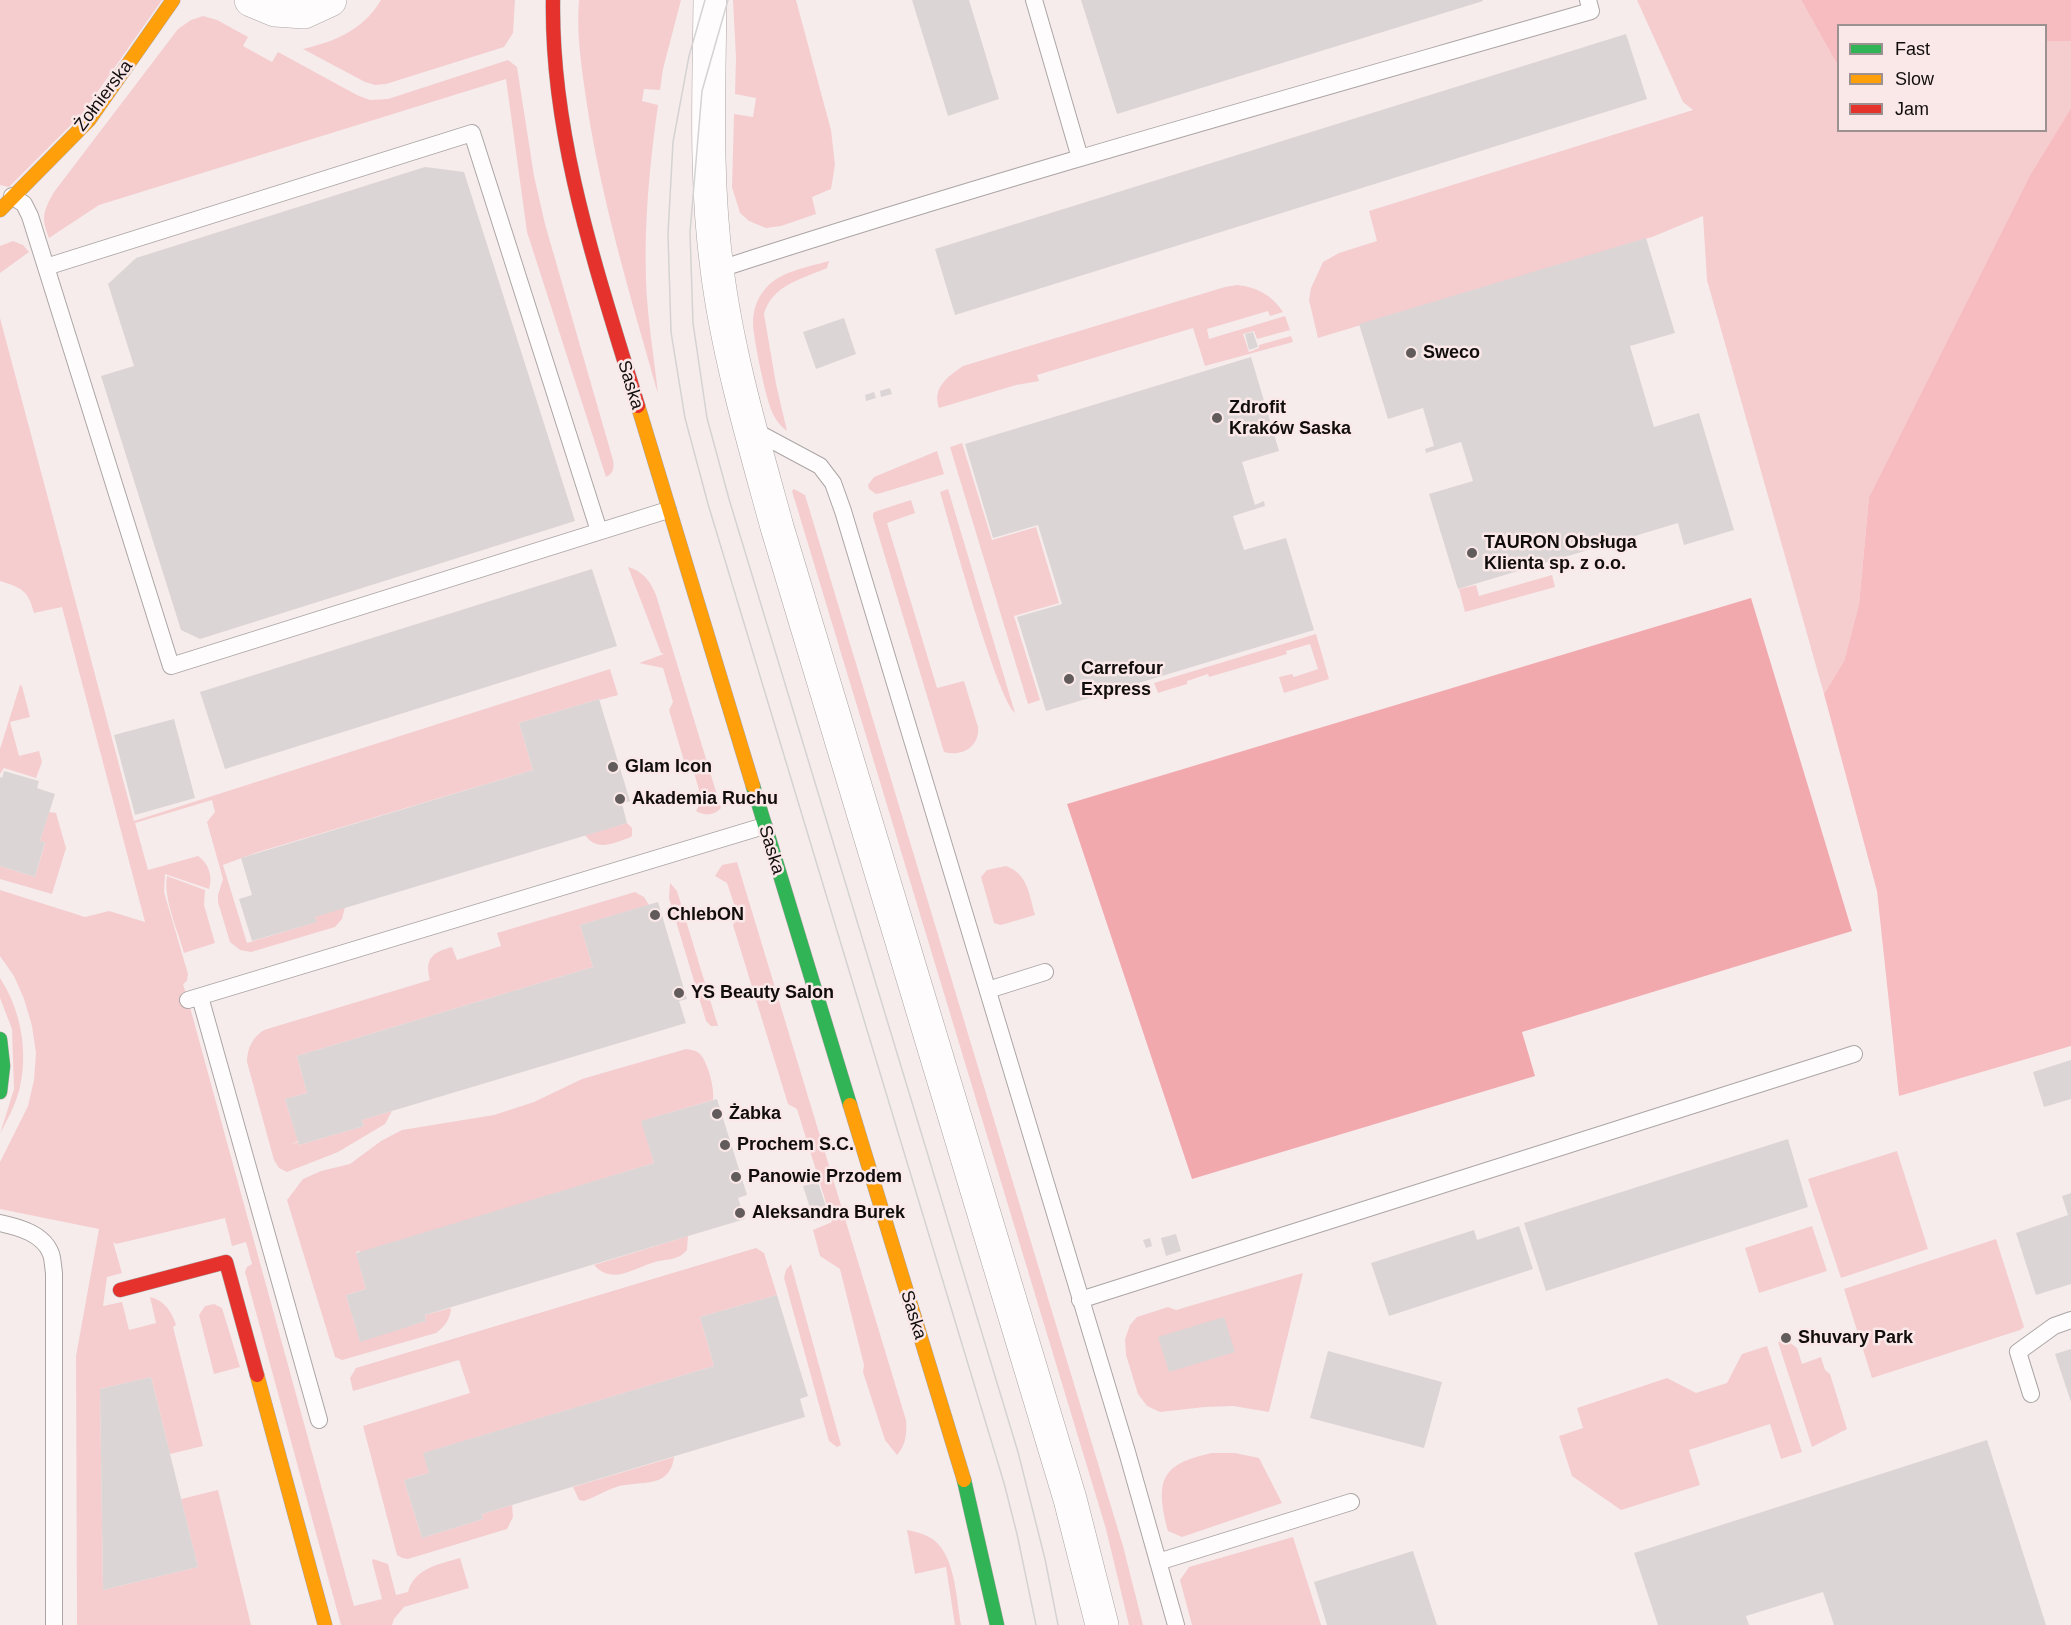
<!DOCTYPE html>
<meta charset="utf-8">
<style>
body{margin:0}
#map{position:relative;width:2071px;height:1625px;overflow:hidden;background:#f6ecec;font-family:Arial,sans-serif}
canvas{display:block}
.legend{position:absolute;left:1837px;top:24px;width:210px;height:108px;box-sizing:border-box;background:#fae8e8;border:2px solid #9d9090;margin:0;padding:8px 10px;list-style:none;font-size:18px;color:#120d0d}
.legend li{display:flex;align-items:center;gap:12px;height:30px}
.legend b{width:30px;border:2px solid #9d9090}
</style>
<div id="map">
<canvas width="2071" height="1625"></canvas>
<ul class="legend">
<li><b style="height:8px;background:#30b455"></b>Fast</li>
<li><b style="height:8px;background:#ff9f0a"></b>Slow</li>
<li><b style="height:8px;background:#e5322d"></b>Jam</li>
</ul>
</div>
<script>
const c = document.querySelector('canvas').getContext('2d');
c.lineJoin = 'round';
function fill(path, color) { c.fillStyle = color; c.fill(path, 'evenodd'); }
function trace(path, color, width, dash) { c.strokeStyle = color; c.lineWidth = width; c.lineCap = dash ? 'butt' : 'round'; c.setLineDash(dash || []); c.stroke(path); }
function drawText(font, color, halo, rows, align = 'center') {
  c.font = font + ' Arial,sans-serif'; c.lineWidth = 5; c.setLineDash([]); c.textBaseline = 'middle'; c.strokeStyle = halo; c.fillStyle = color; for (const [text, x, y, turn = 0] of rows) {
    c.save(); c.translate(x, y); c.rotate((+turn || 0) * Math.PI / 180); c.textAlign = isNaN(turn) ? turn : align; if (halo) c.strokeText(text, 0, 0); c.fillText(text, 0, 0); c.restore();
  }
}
fill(new Path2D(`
 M0 0H162L82 114 9 187 0 185Z
 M381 0H515L513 33 504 47 386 84 375 85 365 82 303 49C336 41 363 30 381 0Z
 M579 0H681L663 69 660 90 644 89 642 101 658 105C650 162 644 221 646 279 647 317 654 356 658 394 631 298 602 203 587 105 582 69 576 36 579 0Z
 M733 0H796L831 130 835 165 831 189 812 197 816 214 781 226 766 228 749 221 740 213 732 187 734 114 753 117 756 98 735 94 736 58Z
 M1637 0H1801L1838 66V130H2046V41H2071V108L2030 175 1869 497 1859 604 1844 661 1824 694 1707 280 1703 216 1652 237 1318 338 1309 300 1311 288 1323 262 1339 253 1377 241 1369 211 1693 110 1683 102Z
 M203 16 217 20 248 37 243 46 272 62 278 52 357 95 370 100 388 99 508 60 517 67 534 176 545 224 613 460C614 468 614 473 606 477L527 232 506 79 99 205 49 238C41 217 43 212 54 192L178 29 191 20Z
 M13 241 23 245 29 252 0 273V246Z
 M829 261 827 268C802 279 772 285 764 314L776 384 787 431C781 427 776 420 773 414 766 401 753 337 753 323 753 310 757 298 766 288 780 271 809 267 829 261Z
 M1237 285C1257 287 1272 295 1283 312L1270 316 1268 311 1207 329 1209 339 1285 316 1290 330 1257 339 1254 331 1243 334 1249 352 1259 348V345L1291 336 1293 342 1205 366 1193 328 1037 375 1039 381 1016 385 939 408C932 388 947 377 963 366L1225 287Z
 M0 318 134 821 610 669 618 695 600 700 599 699 519 723 533 770 255 853 223 865 247 943 316 922 315 916 345 907 342 919 335 927 251 952 240 950 230 942 218 902V895L223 879 207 822 215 812 212 800 135 823 148 870 198 856C209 863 213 877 209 889L165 874 164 892 188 974 187 981 183 984 188 1000 354 1606 382 1599 372 1561 373 1559 388 1564 396 1595 408 1592C414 1568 440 1564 460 1558L469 1588 404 1607 394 1619 392 1625H341L245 1272 247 1267 252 1264 246 1242 232 1246 225 1218 116 1244 113 1242 122 1273 107 1277 103 1306 122 1302 129 1330 156 1323 150 1297C164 1300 172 1312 176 1325L173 1327 203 1446 170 1454 151 1377 100 1389 103 1590 198 1567 181 1499 218 1490 251 1625H77L76 1356 99 1229 0 1209V1162L28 1106 34 1080 36 1053 32 1026 24 999 14 976 0 956V890L85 917 109 911 145 922 62 607 34 613C28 590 22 588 0 581Z
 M962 443 992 540 1036 527 1059 603 1014 616 1040 700 1028 704 950 447Z
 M937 451 944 474 881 493 876 494 869 489 868 485 874 477Z
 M794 489 805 495 1123 1546 1143 1625H1129L1106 1529 792 491Z
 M948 489 1015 713C997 699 950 525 940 492Z
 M911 500 915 513 887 523 937 688 964 681 978 727C980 747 962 757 944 752L873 517V513L877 511Z
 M628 567C643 571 650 581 656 595L721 808C713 816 705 816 696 811L702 800 692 766 684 761 669 710 673 702 663 668 639 663 664 654 661 653Z
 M1552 575 1555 587 1465 612 1459 589 1476 585 1479 596Z
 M1316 634 1329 679 1284 693 1279 677 1292 674 1294 677 1318 669 1310 644 1286 651 1287 654 1209 677 1208 674 1187 681V684L1158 693 1154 683Z
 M20 685 22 686 30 717 10 722 19 756 39 751 42 762 36 778 4 768 0 774V749Z
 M49 812 56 813 66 848 52 894 0 879V866L35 877 45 843 40 841Z
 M627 823 632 828V836L629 838C613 843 597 852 585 835Z
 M737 862 906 1420C907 1433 906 1445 897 1455L885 1440 863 1372 864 1365 840 1269 820 1256 813 1230 832 1222 797 1109 788 1104 733 925 738 916 727 883 715 876 722 865Z
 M1006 866C1028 874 1029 894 1035 915L1001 925 994 923 981 877 987 870Z
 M167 876 205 890 204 905 215 943 184 953C178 931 163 898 167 876Z
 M670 883 677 891 718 1026H711L706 1021 669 898Z
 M635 892 644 897 649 905 580 925 593 967 297 1056 307 1093 285 1099 298 1141 290 1145 298 1142 299 1145 364 1126 362 1120 392 1111 385 1124 338 1152 287 1172 279 1168 274 1160 247 1062C247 1048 253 1037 264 1030L430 980C424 958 433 952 452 947L457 960 501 946 497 933Z
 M0 978C21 1010 29 1053 19 1091 15 1106 7 1120 0 1134L14 1089 12 1029 0 998Z
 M686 1049C692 1050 696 1050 700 1054 708 1062 715 1090 713 1100L642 1121 654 1163 361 1253 360 1251 356 1252 366 1289 346 1295 360 1341 426 1321 425 1315 451 1308C450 1320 445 1326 436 1333L342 1360 335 1357 287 1200 303 1179 321 1171 350 1164 381 1141 402 1130 494 1115 534 1102 582 1079Z
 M1897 1151 1928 1249 1841 1278 1808 1179Z
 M1812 1226 1827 1271 1759 1293 1745 1248Z
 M688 1236 687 1250C677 1262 665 1258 652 1263 632 1269 612 1285 594 1265Z
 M1996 1239 2024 1327 2020 1330 1872 1378 1844 1289Z
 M756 1248 764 1253 777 1295 700 1317 714 1366 424 1453 429 1473 404 1480 422 1538 483 1519 482 1514 512 1505 513 1517 507 1529 408 1559 402 1558 397 1555 363 1426 470 1393 459 1360 353 1391 350 1378 356 1368Z
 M791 1264 841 1445 837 1447 829 1441 784 1278 786 1270Z
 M1303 1273 1269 1412 1233 1406 1205 1407 1160 1412 1147 1406 1138 1394 1126 1355 1125 1339 1130 1325 1137 1317 1168 1307 1176 1310Z
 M214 1304 222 1308 240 1367 214 1374 199 1315 205 1306Z
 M1786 1340 1797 1348 1802 1364 1821 1357 1825 1370 1830 1374 1847 1429 1812 1447 1778 1342Z
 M1767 1346 1802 1452 1781 1459 1770 1424 1689 1450 1700 1485 1621 1510 1572 1476 1559 1436 1583 1428 1577 1408 1667 1378 1696 1393 1727 1383 1742 1354Z
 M1212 1453H1235L1259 1458 1282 1503 1182 1537 1168 1531C1155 1481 1160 1464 1212 1453Z
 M674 1457C670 1490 639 1480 616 1487 605 1491 595 1497 584 1501L579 1500 573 1487Z
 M907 1530C916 1532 926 1534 934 1540 956 1558 956 1599 961 1625H955L946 1567 915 1574Z
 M1293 1537 1321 1625H1192L1180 1580 1189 1567Z`), '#f5cdcf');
fill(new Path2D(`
 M1801 0H2071V41H2046V26H1838V66Z
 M2071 108V1046L1899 1096 1877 891 1824 694 1844 661 1859 604 1869 497 2030 175Z`), '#f7bcc0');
fill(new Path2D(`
 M1751 598 1852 931 1522 1032 1535 1076 1192 1179 1067 804Z`), '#f1a9ae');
fill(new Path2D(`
 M912 0H969L999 99 948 116Z
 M1081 0H1482L1483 1 1117 114Z
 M1626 34 1647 99 955 315 935 249Z
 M425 167 464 172 575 521 200 639 181 630 101 376 134 366 108 284 136 258Z
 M1646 238 1675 333 1630 346 1654 427 1699 413 1734 530 1684 545 1678 523 1458 589 1429 494 1473 481 1461 442 1426 453 1425 449 1434 446 1423 408 1388 419 1359 324Z
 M844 318 856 354 816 369 803 332Z
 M1253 332 1258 347 1249 350 1245 334Z
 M1251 357 1279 451 1242 462 1255 505 1264 501 1265 506 1233 516 1244 550 1286 538 1314 630 1046 711 1017 617 1062 604 1038 525 993 538 965 444Z
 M890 388 892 394 881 397 880 391Z
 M874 392 876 398 866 401 865 395Z
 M592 569 617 646 225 769 200 692Z
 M599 699 630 801 622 804 627 823 315 917 317 922 252 941 239 899 252 895 241 858 533 770 519 723Z
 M174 719 195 798 135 815 114 735Z
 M4 771 39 781 37 788 55 794 40 841 45 842 35 877 0 866V777L2 778Z
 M658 902 687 999 679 1001 686 1023 362 1120 364 1126 299 1145 285 1099 307 1093 297 1056 593 967 580 925Z
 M2071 1060V1099L2044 1107 2033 1072Z
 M717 1099 747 1195 738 1198 745 1219 425 1315 426 1321 360 1342 346 1295 366 1289 356 1253 654 1163 641 1121Z
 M1788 1139 1808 1207 1546 1291 1524 1223Z
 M818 1182 829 1216 814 1221 803 1186Z
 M2071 1193V1284L2036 1295 2016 1233 2068 1215 2062 1196Z
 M1519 1226 1533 1269 1389 1316 1371 1263 1474 1230 1477 1240Z
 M1176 1234 1181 1251 1166 1256 1161 1238Z
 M1150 1238 1152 1246 1146 1248 1143 1240Z
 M777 1295 808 1396 800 1399 805 1417 482 1514 483 1519 422 1538 404 1480 429 1473 423 1453 714 1366 700 1317Z
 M1224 1317 1235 1352 1169 1372 1158 1337Z
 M2071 1349V1402L2055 1354Z
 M1328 1351 1442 1382 1424 1448 1310 1418Z
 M151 1377 198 1567 103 1590 100 1389Z
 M1987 1440 2046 1625H1834L1823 1592 1746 1616 1749 1625H1658L1634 1553Z
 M1413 1551 1437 1625H1327L1314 1582Z`), '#dcd5d5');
const lane = new Path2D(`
 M1034 0 1080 158
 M12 196 24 204 30 216 171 666 668 510
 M46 267 472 133 599 531
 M717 270C1006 176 1299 95 1591 11L1588 0
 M751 429 820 466 833 483 843 511 1127 1452 1176 1625
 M988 990 1045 972
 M200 997 319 1420
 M188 1000 764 826
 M0 1223C19 1227 44 1234 51 1254 53 1260 53 1267 54 1273V1625
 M1080 1300 1854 1054
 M2031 1394 2018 1352 2054 1326 2071 1320
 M1158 1562 1351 1502`);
const street = new Path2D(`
 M251 0 275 10 304 12 330 0
 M710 0C709 90 705 180 717 269 728 356 754 443 777 527L1070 1499 1102 1625`);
const fast = new Path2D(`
 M753 786 850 1105
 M0 1039 3 1066 0 1092
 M964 1480 997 1625`);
const slow = new Path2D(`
 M0 210 89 120 173 0
 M638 406 753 786
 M850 1105 964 1480
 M257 1375 325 1625`);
const jam = new Path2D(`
 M553 0C551 140 598 273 638 406
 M120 1290 226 1262 257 1375`);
trace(lane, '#aca5a5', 18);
trace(street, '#aca5a5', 34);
trace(fast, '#aca5a5', 15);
trace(slow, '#aca5a5', 15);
trace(jam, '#aca5a5', 15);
trace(lane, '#fefcfc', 16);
trace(street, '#fefcfc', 33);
trace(fast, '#30b455', 14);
trace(slow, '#ff9f0a', 14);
trace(jam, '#e5322d', 14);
trace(new Path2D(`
 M705 0 689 56 673 142 668 234 671 332 685 418 708 504 1004 1483 1017 1534 1036 1625
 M728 0 702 91 690 232 693 323 707 418 729 499 1018 1452 1045 1559 1058 1625`), '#d4d2d2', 1.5);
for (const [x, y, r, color] of [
 [1411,353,6,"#625b5b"],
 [1217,418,6,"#625b5b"],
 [1472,553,6,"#625b5b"],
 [1069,679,6,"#625b5b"],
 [613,767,6,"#625b5b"],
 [620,799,6,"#625b5b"],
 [655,915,6,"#625b5b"],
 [679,993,6,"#625b5b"],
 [717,1114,6,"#625b5b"],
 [725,1145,6,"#625b5b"],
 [736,1177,6,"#625b5b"],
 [740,1213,6,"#625b5b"],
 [1786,1338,6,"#625b5b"]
]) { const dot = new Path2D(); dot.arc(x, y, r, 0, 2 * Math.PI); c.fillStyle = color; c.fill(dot); trace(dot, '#fae8e8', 2); }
drawText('18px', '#120d0d', '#fae8e8', [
 ["Żołnierska",104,96,-53],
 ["Saska",630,385,73],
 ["Saska",771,850,73],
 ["Saska",913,1315,73]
]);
drawText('bold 18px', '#120d0d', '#fae8e8', [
 ["Sweco",1423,353],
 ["Zdrofit",1229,408],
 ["Kraków Saska",1229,429],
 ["TAURON Obsługa",1484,543],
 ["Klienta sp. z o.o.",1484,564],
 ["Carrefour",1081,669],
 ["Express",1081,690],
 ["Glam Icon",625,767],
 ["Akademia Ruchu",632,799],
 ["ChlebON",667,915],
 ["YS Beauty Salon",691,993],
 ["Żabka",729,1114],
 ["Prochem S.C.",737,1145],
 ["Panowie Przodem",748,1177],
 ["Aleksandra Burek",752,1213],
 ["Shuvary Park",1798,1338]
], 'left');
</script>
